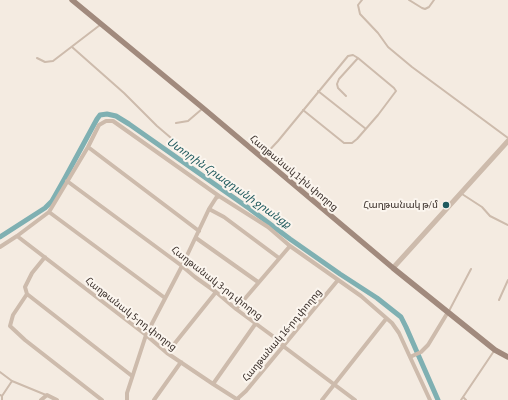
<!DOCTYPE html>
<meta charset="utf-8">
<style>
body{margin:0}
canvas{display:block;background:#f4ebe1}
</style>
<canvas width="508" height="400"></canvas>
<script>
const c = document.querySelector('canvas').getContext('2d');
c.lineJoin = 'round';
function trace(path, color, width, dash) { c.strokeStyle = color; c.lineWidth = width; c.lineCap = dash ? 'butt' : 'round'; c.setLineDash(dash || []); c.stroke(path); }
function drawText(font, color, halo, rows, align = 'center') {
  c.font = font + ' "Asap Condensed","Noto Sans Armenian",sans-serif'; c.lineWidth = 4; c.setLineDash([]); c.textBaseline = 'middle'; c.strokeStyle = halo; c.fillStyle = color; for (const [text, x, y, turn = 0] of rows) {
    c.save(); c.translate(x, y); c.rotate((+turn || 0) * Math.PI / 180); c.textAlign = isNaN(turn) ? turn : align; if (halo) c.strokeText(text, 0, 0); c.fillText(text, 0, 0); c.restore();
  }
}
trace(new Path2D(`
 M0 237 45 208 52 201 65 178 97 119 100 115 107 114 116 116 129 124 250 209 290 239 340 274 377 298 401 317 406 327 438 400`), '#7fb0b2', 5);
trace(new Path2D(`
 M362 0 358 5 360 14 378 33 388 47 412 67 508 138
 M409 0 422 8 425 9 429 7 434 0
 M72 47 124 93 157 126 191 155 196 161 236 193
 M37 58 45 62 53 61 100 25
 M318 91 366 129
 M303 110 344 143H352L357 139 378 115 396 91 394 88 358 58
 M176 123 188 121 202 109
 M263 157 278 141 348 56 353 55 358 58 339 79 337 84 338 88 346 96
 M462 194 482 207 490 216 508 225
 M499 300 508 280
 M449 311 471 269
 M0 372 12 381 46 395
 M0 395 2 396V400
 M2 396 12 381
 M463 397 466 400
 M461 400 494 351`), '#cdbbac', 2);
trace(new Path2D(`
 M88 147 199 231
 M67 181 182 266 195 277 216 292 236 309 278 340 283 346 355 400
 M209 209 224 217 279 258
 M49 212 165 298
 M17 236 146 335 167 353 213 384 238 400
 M196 238 258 282
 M0 247 17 236 49 212 88 147 99 125 106 121H113L219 196 268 227 290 246 361 296 392 323 399 333 410 357 430 400
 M45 257 32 273 25 287 27 294 13 315 10 326 25 340 102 400
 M27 294 132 376
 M236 309 290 246
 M167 353 216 292
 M410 357 421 352 428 345 448 312
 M213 384 256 323
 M41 400 47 395 57 400
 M127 400V393L146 335 182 266 209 209 216 198 219 196
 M154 400 181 362
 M236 400 246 391 338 280
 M322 400 386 319`), '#cdbbac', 4);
trace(new Path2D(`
 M393 268 508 141`), '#cdbbac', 5);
trace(new Path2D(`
 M72 0 203 108 393 268 495 350 508 357`), '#a18a7d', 5.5);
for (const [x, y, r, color] of [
 [446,205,4,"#1f5a5e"]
]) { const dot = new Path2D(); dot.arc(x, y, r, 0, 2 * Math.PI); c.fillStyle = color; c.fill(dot); trace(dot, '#fbf5ee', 1.5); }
drawText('10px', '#3b302b', '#fbf5ee', [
 ["Հաղթանակ 1-ին փողոց",294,173,40],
 ["Հաղթանակ 3-րդ փողոց",217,283,38],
 ["Հաղթանակ 5-րդ փողոց",131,314,38],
 ["Հաղթանակ 16-րդ փողոց",282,335,-50]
]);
drawText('10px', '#3b302b', '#fbf5ee', [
 ["Հաղթանակ թ/մ",438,205]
], 'right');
drawText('italic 11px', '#1f5a5e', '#fbf5ee', [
 ["Ստորին Հրազդանի ջրանցք",229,183,35]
]);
</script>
